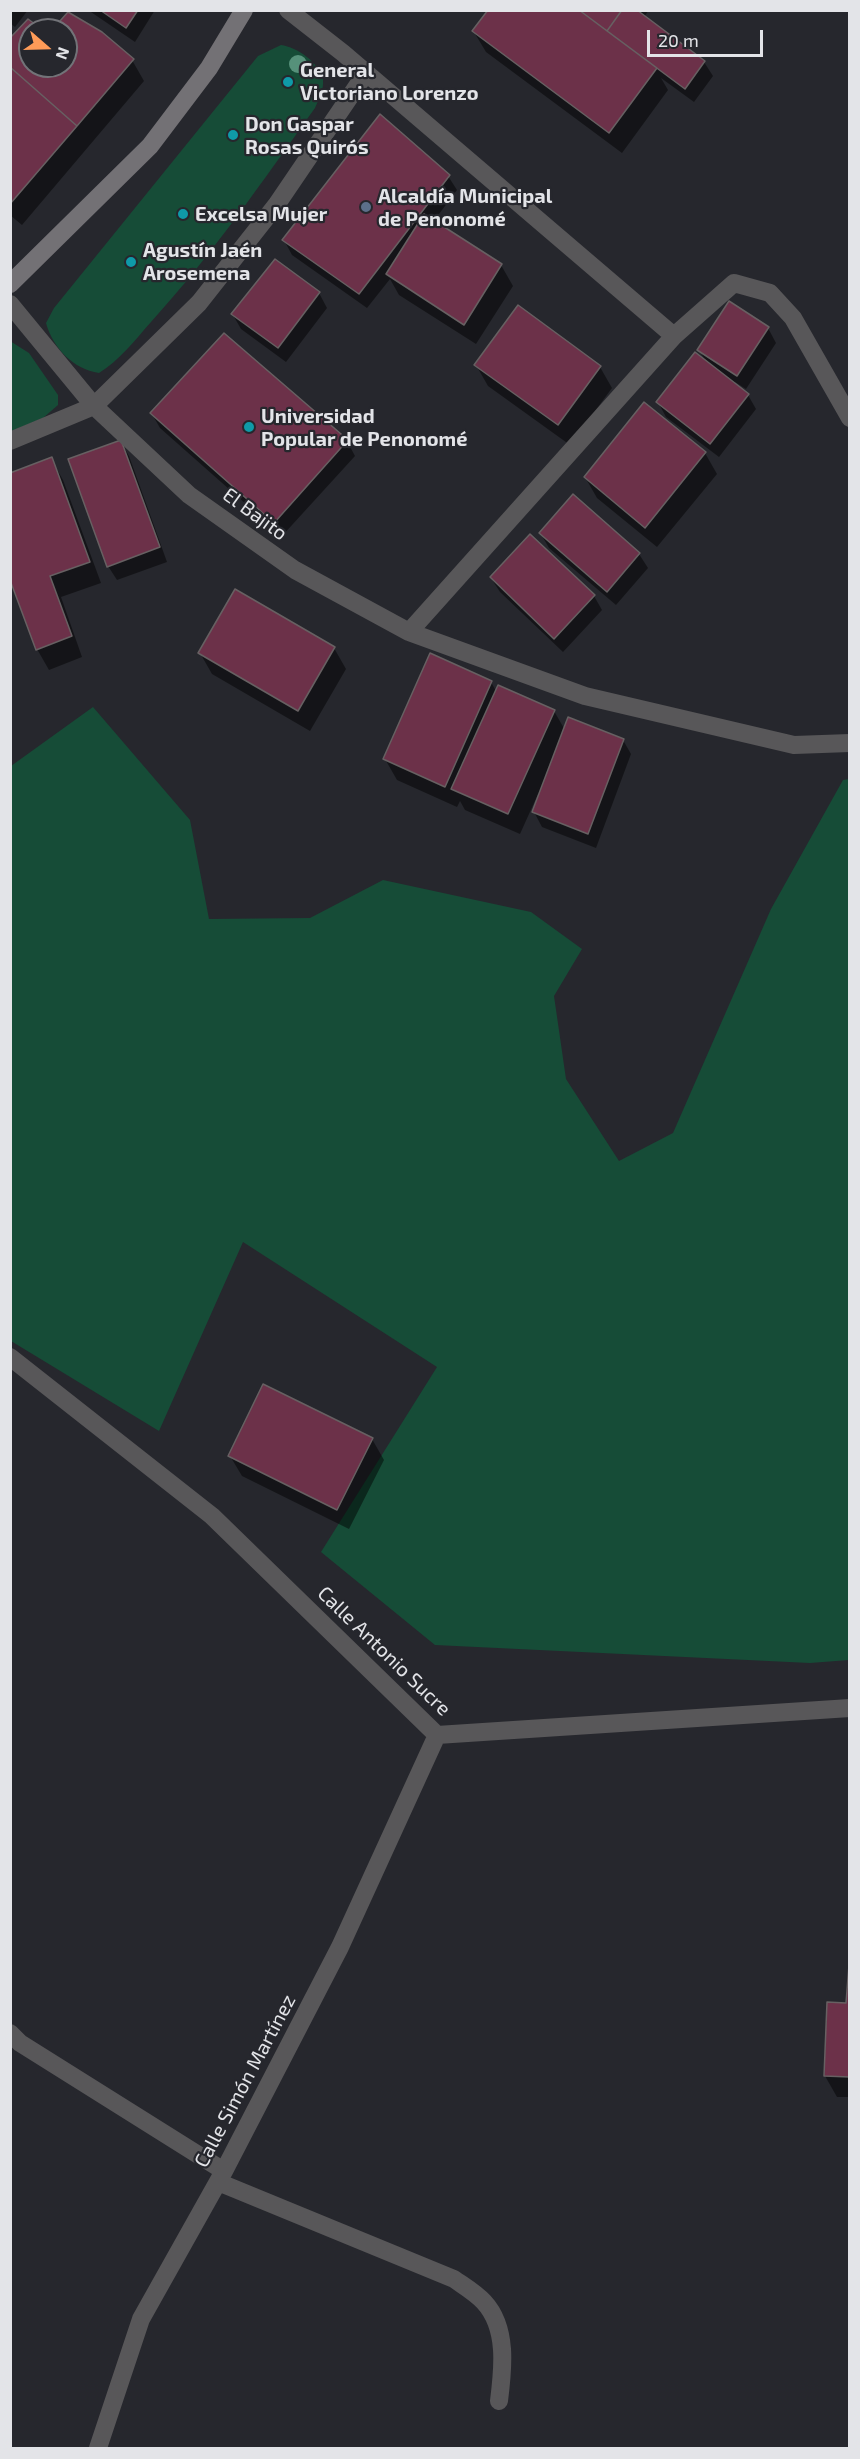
<!DOCTYPE html>
<meta charset="utf-8">
<style>
body{margin:0}
#map{position:relative;width:860px;height:2459px;overflow:hidden;background:#26272d;font-family:"Exo 2",sans-serif}
canvas{display:block}
.frame{position:absolute;inset:0;border:12px solid #e3e4e8;pointer-events:none}
.north{position:absolute;left:18px;top:18px;width:60px;height:60px;box-sizing:border-box;background:#26272d;border:2px solid #727378;border-radius:50%;rotate:110deg;font-size:16px;font-weight:700;line-height:24px;text-align:center;color:#e3e4e8}
.north::after{content:'';display:block;margin:auto;width:21px;height:27px;background:#fe9b58;clip-path:polygon(50% 0,100% 100%,50% 72%,0 100%)}
.scale{position:absolute;left:647px;top:30px;width:116px;height:27px;box-sizing:border-box;border:3px solid #e3e4e8;border-top:0;padding-left:8px;font-size:18px;line-height:21px;white-space:nowrap;color:#e3e4e8;-webkit-text-stroke:4px #26272d;paint-order:stroke}
</style>
<div id="map">
<canvas width="860" height="2459"></canvas>
<div class="frame"></div>
<div class="north">N</div>
<div class="scale">20 m</div>
</div>
<script>
const c = document.querySelector('canvas').getContext('2d');
c.lineJoin = 'round';
function fill(path, color) { c.fillStyle = color; c.fill(path, 'evenodd'); }
function trace(path, color, width, dash) { c.strokeStyle = color; c.lineWidth = width; c.lineCap = dash ? 'butt' : 'round'; c.setLineDash(dash || []); c.stroke(path); }
function drawText(font, color, halo, rows, align = 'center') {
  c.font = font + ' "Exo 2",sans-serif'; c.lineWidth = 4.5; c.setLineDash([]); c.textBaseline = 'middle'; c.strokeStyle = halo; c.fillStyle = color; for (const [text, x, y, turn = 0] of rows) {
    c.save(); c.translate(x, y); c.rotate((+turn || 0) * Math.PI / 180); c.textAlign = isNaN(turn) ? turn : align; if (halo) c.strokeText(text, 0, 0); c.fillText(text, 0, 0); c.restore();
  }
}
fill(new Path2D(`
 M281 45C297 47 320 63 323 80 324 90 319 99 315 108 262 182 212 255 151 322 135 340 119 361 99 373 73 369 53 348 46 323L54 308 258 56Z
 M10 341 29 353 58 395V405L43 418 10 432Z
 M93 707 190 820 209 919 310 918 383 880 531 912 582 949 554 996 566 1079 619 1161 673 1133 771 909 843 780 849 779V1660L810 1663 435 1645 321 1552 437 1367 243 1242 159 1431 11 1341V766Z`), '#164c37');
fill(new Path2D(`
 M10 10H28L15 27 10 23Z
 M88 10H155L135 42Z
 M489 10H649L644 17 704 62 713 76 694 102 661 78 668 90 622 153 486 52 474 32Z
 M69 14 132 60 144 81 22 225 10 215V39L28 21 40 30H30V66H66V30H54Z
 M448 176 457 190 433 222 501 265 513 286 476 344 399 295 390 279 367 308 292 255 284 240Z
 M319 293 327 308 286 362 241 329 233 315Z
 M768 328 776 343 746 389 735 382 733 384 748 395 756 409 719 457 666 417 658 402 707 363 699 350Z
 M224 336 347 441 355 456 282 536 160 428 152 414Z
 M476 365 600 367 612 388 570 445 488 386Z
 M121 442 129 456 167 562 117 580 108 566Z
 M705 453 717 474 657 547 597 498 585 477Z
 M51 459 63 480 101 583 61 597 82 657 49 670 37 649Z
 M541 534 639 554 648 568 616 605 549 548Z
 M531 536 594 596 602 610 563 652 500 592 491 578Z
 M334 648 346 669 310 731 212 674 200 653Z
 M491 682 496 691 554 711 565 730 623 740 631 754 596 848 542 827 534 812 541 795 538 794 520 834 465 810 460 801 457 807 397 780 385 759Z
 M372 1439 384 1460 349 1529 242 1476 230 1456Z
 M850 1977V2097H837L825 2076 848 2004Z`), '#0007');
const building = new Path2D(`
 M100 10H138L126 28Z
 M488 10H579L657 68 609 133 472 31Z
 M579 10H622L607 31Z
 M622 10H637L705 61 685 89 607 31Z
 M68 12 102 32 134 59 77 126 10 67V38L28 19 43 30H30V66H66V30H52Z
 M10 67 77 126 10 204Z
 M380 114 450 175 359 294 282 240Z
 M424 214 502 264 464 325 386 274Z
 M275 259 320 292 278 348 231 314Z
 M729 301 769 327 737 376 697 350Z
 M518 305 601 366 558 425 474 365Z
 M224 333 348 440 274 523 150 413Z
 M695 352 749 394 710 444 656 402Z
 M644 402 706 452 645 528 584 477Z
 M121 440 160 547 107 567 68 459Z
 M52 457 90 562 50 576 72 636 36 650 10 580V473Z
 M573 494 640 553 607 592 539 533Z
 M530 534 595 595 554 639 490 577Z
 M235 589 335 647 298 711 198 653Z
 M430 653 492 681 445 787 383 759Z
 M498 685 555 710 508 814 451 789Z
 M568 717 624 739 588 834 532 812Z
 M263 1384 373 1438 337 1510 228 1456Z
 M849 1965 850 2077 824 2076 827 2002 846 2003Z`);
fill(building, '#6c3149');
trace(building, '#676062', 1.5);
trace(new Path2D(`
 M288 10 343 53 674 336
 M10 304 94 406 189 495 295 570 409 632 585 696 794 745 850 743
 M10 441 94 406 199 303 277 204 366 73
 M409 632 674 336 734 283 770 293 793 318 850 418
 M10 1357 212 1516 437 1735 850 1708
 M10 2033 20 2043 224 2171
 M218 2182 454 2279C464 2286 476 2293 484 2302 508 2328 503 2369 499 2401
 M98 2448 141 2319 224 2171 340 1947 437 1735`), '#585759', 18);
trace(new Path2D(`
 M10 284 150 146 209 68 244 10`), '#737175', 18);
c.fillStyle = '#56917a';
for (const [x, y] of [
 [298,64]
]) { c.beginPath(); c.arc(x, y, 9, 0, 2 * Math.PI); c.fill(); }
for (const [x, y, r, color] of [
 [288,82,6,"#0f9aa8"],
 [233,135,6,"#0f9aa8"],
 [366,207,6,"#5c6f8a"],
 [183,214,6,"#0f9aa8"],
 [131,262,6,"#0f9aa8"],
 [249,427,6,"#0f9aa8"]
]) { const dot = new Path2D(); dot.arc(x, y, r, 0, 2 * Math.PI); c.fillStyle = color; c.fill(dot); trace(dot, '#26272d', 2); }
drawText('bold 20px', '#e3e4e8', '#26272d', [
 ["General",300,70],
 ["Victoriano Lorenzo",300,93],
 ["Don Gaspar",245,124],
 ["Rosas Quirós",245,147],
 ["Alcaldía Municipal",378,196],
 ["de Penonomé",378,219],
 ["Excelsa Mujer",195,214],
 ["Agustín Jaén",143,250],
 ["Arosemena",143,273],
 ["Universidad",261,416],
 ["Popular de Penonomé",261,439]
], 'left');
drawText('20px', '#e3e4e8', '#26272d', [
 ["El Bajito",255,514,36],
 ["Calle Antonio Sucre",384,1651,44],
 ["Calle Simón Martínez",245,2081,-62]
]);
</script>
